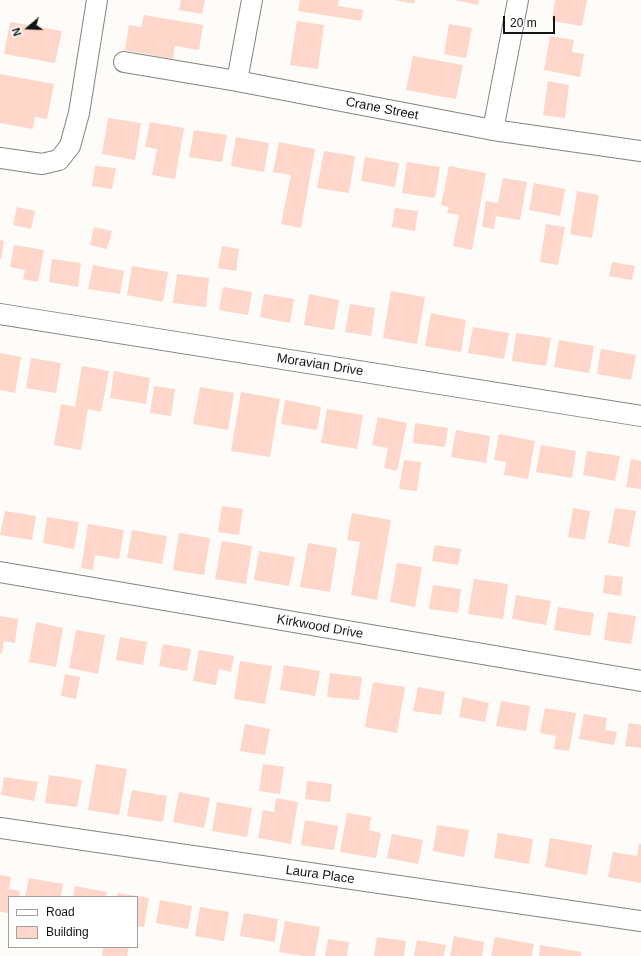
<!DOCTYPE html>
<style>
body{margin:0}
#map{position:relative;width:641px;height:956px;overflow:hidden;background:#fdfcf8;font-family:Helvetica,sans-serif}
canvas{display:block}
.legend{position:absolute;left:8px;top:896px;width:130px;height:52px;box-sizing:border-box;background:#fff;border:1px solid #a1a1a1;margin:0;padding:5px 7px;list-style:none;font-size:12px;color:#141413}
.legend li{display:flex;align-items:center;gap:8px;height:20px}
.legend b{width:20px;border:1px solid #a1a1a1}
.north{position:absolute;left:8px;top:8px;width:40px;height:40px;-webkit-text-stroke:3px #fff;paint-order:stroke;rotate:251deg;font-size:11px;font-weight:700;line-height:16px;text-align:center;color:#141413}
.north::after{content:'';display:block;margin:auto;width:14px;height:18px;background:#141413;clip-path:polygon(50% 0,100% 100%,50% 72%,0 100%)}
.scale{position:absolute;left:503px;top:16px;width:52px;height:18px;box-sizing:border-box;border:2px solid #141413;border-top:0;padding-left:5px;font-size:12px;line-height:14px;white-space:nowrap;color:#141413;-webkit-text-stroke:3px #fff;paint-order:stroke}
</style>
<div id="map">
<canvas width="641" height="956"></canvas>
<ul class="legend">
<li><b style="height:5px;background:#fff"></b>Road</li>
<li><b style="height:11px;background:#ffd6ca"></b>Building</li>
</ul>
<div class="north">N</div>
<div class="scale">20 m</div>
</div>
<script>
const c = document.querySelector('canvas').getContext('2d');
c.lineJoin = 'round';
function fill(path, color) { c.fillStyle = color; c.fill(path, 'evenodd'); }
function trace(path, color, width, dash) { c.strokeStyle = color; c.lineWidth = width; c.lineCap = dash ? 'butt' : 'round'; c.setLineDash(dash || []); c.stroke(path); }
function drawText(font, color, halo, rows, align = 'center') {
  c.font = font + ' Helvetica,sans-serif'; c.lineWidth = 4; c.setLineDash([]); c.textBaseline = 'middle'; c.strokeStyle = halo; c.fillStyle = color; for (const [text, x, y, turn = 0] of rows) {
    c.save(); c.translate(x, y); c.rotate((+turn || 0) * Math.PI / 180); c.textAlign = isNaN(turn) ? turn : align; if (halo) c.strokeText(text, 0, 0); c.fillText(text, 0, 0); c.restore();
  }
}
fill(new Path2D(`
 M181 0H205L202 14 179 10Z
 M300 0H339L338 6 363 10 361 21 298 11Z
 M395 0H415L414 4Z
 M455 0H479L478 5Z
 M555 0H587L582 26 552 21Z
 M144 15 203 25 199 50 175 46 173 59 125 50 129 25 141 27Z
 M297 21 324 25 318 69 290 65Z
 M10 22 62 31 55 63 4 54Z
 M449 24 472 28 466 58 444 54Z
 M550 36 574 40 572 52 584 54 580 77 544 70Z
 M413 56 463 65 456 99 406 90Z
 M0 74 54 84 47 119 35 117 33 129 0 123Z
 M548 81 569 85 565 118 543 115Z
 M108 118 141 123 135 160 102 154Z
 M150 122 184 128 175 179 152 175 157 149 145 147Z
 M194 130 227 135 222 162 189 157Z
 M236 137 269 143 264 172 231 166Z
 M279 142 315 149 301 228 281 224 291 175 273 172Z
 M324 151 355 156 349 193 317 188Z
 M365 157 399 163 395 187 361 181Z
 M407 162 440 167 435 198 402 193Z
 M95 166 116 168 112 189 92 186Z
 M449 166 486 173 472 250 453 246 459 215 447 213 449 207 441 205Z
 M503 178 527 182 520 220 496 216 494 229 482 227 486 201 498 203Z
 M534 183 565 189 560 216 529 210Z
 M577 191 599 195 592 238 570 234Z
 M17 207 35 211 31 229 13 225Z
 M395 208 418 211 415 231 392 227Z
 M546 224 565 227 558 265 540 262Z
 M94 227 112 231 107 249 90 245Z
 M0 240 4 241 1 259H0Z
 M14 245 44 250 38 282 23 279 25 270 10 267Z
 M222 246 239 249 236 271 218 268Z
 M52 259 81 263 78 287 49 282Z
 M612 262 635 266 632 280 609 276Z
 M93 265 124 271 120 294 88 289Z
 M132 266 168 272 163 302 127 295Z
 M177 274 209 278 206 307 173 303Z
 M223 287 252 292 248 315 219 310Z
 M391 291 425 297 417 344 383 338Z
 M264 294 294 299 290 323 260 317Z
 M309 294 339 300 334 330 304 325Z
 M350 304 375 308 371 336 345 332Z
 M431 313 466 320 461 352 425 346Z
 M473 327 509 333 504 359 468 353Z
 M516 333 551 338 546 366 512 361Z
 M559 340 594 346 589 373 554 367Z
 M601 349 636 355 631 380 597 374Z
 M0 353 21 357 15 393 0 390Z
 M31 358 61 363 56 393 26 388Z
 M82 366 109 371 101 412 88 409 81 450 54 445 61 404 75 407Z
 M114 371 150 378 146 404 110 398Z
 M154 386 175 389 171 416 150 413Z
 M200 387 234 393 228 430 193 424Z
 M241 392 280 399 270 457 231 451Z
 M285 400 321 407 317 430 281 424Z
 M327 409 363 415 357 449 321 443Z
 M378 417 407 423 397 471 384 468 388 448 372 445Z
 M415 423 448 428 445 447 413 443Z
 M456 430 490 436 486 463 451 457Z
 M499 434 535 441 528 479 504 475 506 462 494 460Z
 M541 445 576 451 572 478 536 472Z
 M587 451 620 456 615 481 583 475Z
 M631 459 641 461V489L626 487Z
 M404 460 421 462 417 491 399 489Z
 M222 506 243 509 239 535 218 532Z
 M573 508 590 511 585 540 568 537Z
 M615 508 636 511 629 547 608 543Z
 M5 511 36 516 32 540 0 535Z
 M352 513 391 520 377 600 351 595 360 542 347 540Z
 M47 517 79 522 74 549 43 543Z
 M88 524 124 530 119 559 95 555 93 570 81 568Z
 M132 530 167 536 162 564 127 558Z
 M179 533 210 538 204 575 173 570Z
 M222 541 252 546 246 584 215 579Z
 M308 543 337 548 330 592 300 587Z
 M435 545 461 549 458 565 432 561Z
 M259 551 295 557 289 586 254 580Z
 M397 563 422 567 415 607 390 602Z
 M605 575 623 577 621 596 603 593Z
 M474 579 508 584 503 619 468 614Z
 M433 585 461 589 458 613 429 609Z
 M516 595 551 601 546 625 512 619Z
 M558 607 594 613 590 636 554 630Z
 M608 612 636 616 631 644 604 640Z
 M0 616 18 619 15 643 4 641 2 653H0Z
 M36 622 63 628 56 667 29 662Z
 M76 630 105 635 98 674 69 668Z
 M120 637 147 642 143 665 116 660Z
 M163 644 191 649 187 671 159 666Z
 M199 650 234 656 231 672 219 669 216 685 193 681Z
 M240 661 272 666 265 704 234 699Z
 M284 665 320 671 315 696 280 690Z
 M330 673 362 677 359 700 327 697Z
 M65 674 80 677 76 699 61 696Z
 M373 682 405 687 397 733 365 727Z
 M418 687 445 692 441 715 413 711Z
 M463 697 489 703 485 722 459 717Z
 M501 701 530 706 526 731 496 726Z
 M545 708 576 713 569 751 554 749 556 736 540 733Z
 M584 714 607 718 605 730 617 732 614 745 579 739Z
 M629 723 641 725V748L625 746Z
 M245 724 270 729 265 755 240 751Z
 M96 764 127 769 119 815 88 810Z
 M263 764 284 767 280 794 259 791Z
 M49 775 82 780 77 807 45 803Z
 M4 777 38 782 34 801 1 795Z
 M307 781 332 784 330 802 305 799Z
 M132 790 167 796 163 822 127 816Z
 M179 792 210 798 204 828 173 822Z
 M276 798 298 802 291 844 258 838 263 810 274 812Z
 M217 802 252 808 247 837 212 831Z
 M347 813 371 817 369 830 381 833 376 858 340 852Z
 M305 820 338 826 334 850 301 845Z
 M437 825 469 830 464 857 433 851Z
 M498 833 533 839 529 864 494 858Z
 M392 834 423 840 418 864 387 858Z
 M550 838 592 845 587 875 545 867Z
 M639 843 641 844V883L608 877 613 852 637 856Z
 M0 875 11 877 9 889 20 891 19 897H9V913L0 912Z
 M29 878 63 884 61 897H25Z
 M75 886 107 892 106 897H73Z
 M117 893 137 896V897H117Z
 M137 896 149 898 144 927 137 926Z
 M160 900 192 906 188 929 156 923Z
 M200 907 229 912 224 941 195 936Z
 M244 913 278 919 275 942 240 936Z
 M285 921 320 927 315 956H304L279 952Z
 M454 936 484 942 482 956H450Z
 M377 937 406 941 404 956H374Z
 M495 937 534 944 532 956H491Z
 M328 939 349 942 347 956H325Z
 M417 940 446 945 444 956H414Z
 M540 945 582 952 581 956H539Z
 M103 947H129L127 956H102Z`), '#ffd6ca');
const minor = new Path2D(`
 M124 62 237 81 493 130 641 151
 M237 81 252 0
 M493 130 518 0
 M0 158 42 164 59 160 70 146 79 113 97 0
 M0 314 641 416
 M0 572 641 681
 M0 828 641 921`);
trace(minor, '#848380', 22);
trace(minor, '#fff', 20);
drawText('13px', '#141413', '#fff', [
 ["Crane Street",382,109,11],
 ["Moravian Drive",320,365,9],
 ["Kirkwood Drive",320,627,10],
 ["Laura Place",320,875,8]
]);
</script>
